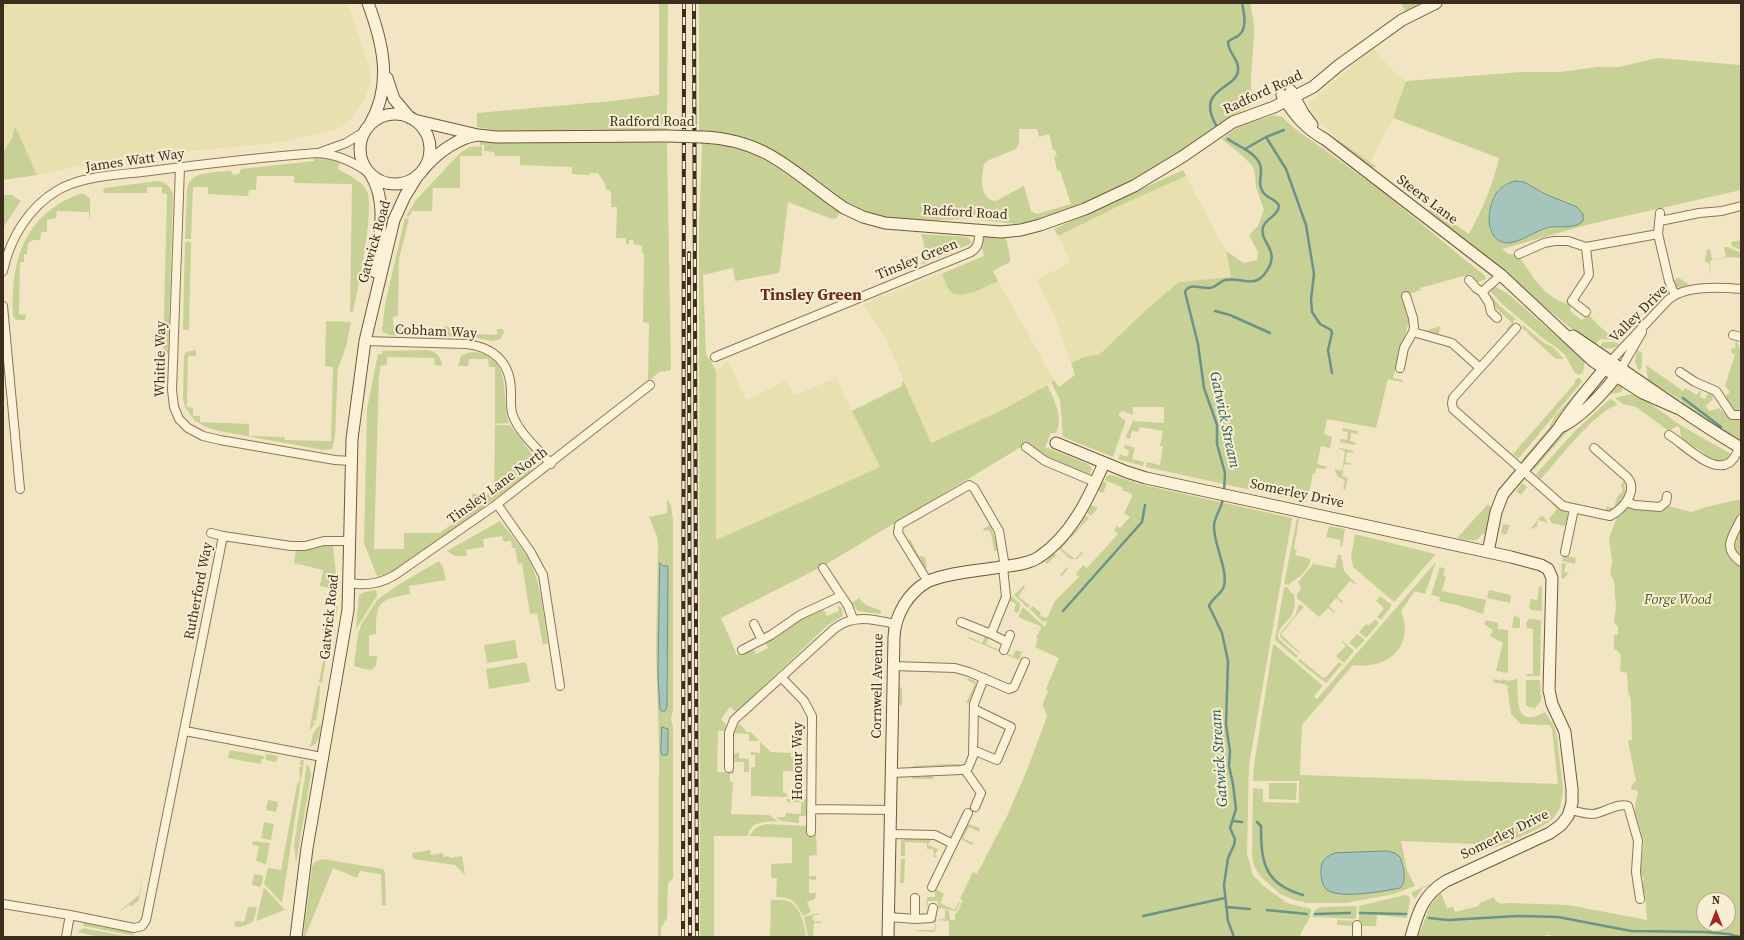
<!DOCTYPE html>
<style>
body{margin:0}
#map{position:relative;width:1744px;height:940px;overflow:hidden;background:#f2e5c3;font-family:"Source Serif 4",serif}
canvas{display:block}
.frame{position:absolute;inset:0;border:4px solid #3c2d1d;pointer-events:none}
.north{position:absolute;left:1696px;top:892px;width:40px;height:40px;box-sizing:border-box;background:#f8efd3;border:1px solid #ada18a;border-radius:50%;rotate:0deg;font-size:11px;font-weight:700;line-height:16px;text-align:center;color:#3c2d1d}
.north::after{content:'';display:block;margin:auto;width:14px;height:18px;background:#a22523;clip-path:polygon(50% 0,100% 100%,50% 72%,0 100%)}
</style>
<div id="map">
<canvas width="1744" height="940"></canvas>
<div class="frame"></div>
<div class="north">N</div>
</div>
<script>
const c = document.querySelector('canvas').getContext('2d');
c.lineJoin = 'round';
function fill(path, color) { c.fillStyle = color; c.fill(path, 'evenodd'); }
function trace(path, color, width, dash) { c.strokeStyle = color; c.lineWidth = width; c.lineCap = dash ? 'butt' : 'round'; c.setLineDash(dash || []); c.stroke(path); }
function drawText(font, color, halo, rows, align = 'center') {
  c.font = font + ' "Source Serif 4",serif'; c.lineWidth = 4; c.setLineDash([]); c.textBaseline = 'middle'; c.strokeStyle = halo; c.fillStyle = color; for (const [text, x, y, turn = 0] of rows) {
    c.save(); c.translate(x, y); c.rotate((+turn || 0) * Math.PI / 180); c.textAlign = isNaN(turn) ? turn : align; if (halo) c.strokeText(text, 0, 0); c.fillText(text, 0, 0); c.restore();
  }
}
fill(new Path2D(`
 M3 3H347L370 68 371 82 364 100 351 119 343 126 331 131 275 143 160 154 70 168 37 175 22 144 14 133 10 144 3 153Z
 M1374 48 1391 69 1406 81 1393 118 1370 163 1338 140 1314 116 1308 103Z
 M1186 176 1226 251 1231 277 1179 282 1146 310 1100 354 1084 357 1071 363 1054 315 1037 280 1071 262 1058 236 1121 205Z
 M984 256 1054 380 1002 410 930 443 886 339 863 304Z
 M729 361 746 400 787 380 794 395 836 378 880 467 716 540V370Z`), '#e8e0af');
fill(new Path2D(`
 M659 3H668L667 132H504L477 127V113L612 101 659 95Z
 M699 3H1250C1252 12 1254 22 1254 31 1254 56 1248 80 1253 104L1235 114 1172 161 1119 188 1072 208 1030 223 1016 224 981 220V215L975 214 974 219C946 218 911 224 884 218 869 215 857 207 844 200L837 218 832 219 788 202 780 269 778 273 735 281 733 268 703 275 706 354 716 370V540L880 467 852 411 902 386 903 380 931 443 1002 410 1047 385C1054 398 1064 418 1056 433H1051L1045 447 1088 464 1092 469 1089 476 1050 460 1026 444 825 565 721 618 737 655 753 648 756 654 768 648 765 642 798 620 824 610 827 616 839 611 837 605 842 608 843 616 828 625 736 712 730 707 721 719 726 724 725 731H718L717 772H732V756L734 754 739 752V758L749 759V772H744V762H734V774H730V782H733L731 814 769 815 778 821C766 822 750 821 748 836H714V937H700L699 225 702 148 699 132ZM1019 129H1037L1039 137 1049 134 1053 150H1055L1057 156 1054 157 1057 170 1060 171 1071 204 1037 214 1031 211 1024 186 996 201C979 200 981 176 984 164L989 160 1016 149 1019 143Z
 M1401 3H1421L1405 11Z
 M1658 58 1741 65V190L1590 224 1502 249 1509 254 1518 255C1534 277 1543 298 1571 305L1570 311 1582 320 1586 315H1589L1598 325 1616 340 1600 339 1594 347 1430 213 1428 205 1469 234C1482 210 1493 185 1499 158L1393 118 1406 81 1522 72H1560L1598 67H1619ZM1520 181 1545 194 1579 208 1575 226C1564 226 1554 226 1544 229 1528 233 1511 251 1495 237 1493 235 1491 234 1490 230 1488 216 1490 193 1504 185 1508 182 1515 182 1520 181Z
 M1274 115 1282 117 1294 128 1378 188 1485 276 1486 279 1476 283 1471 274 1420 288 1421 290 1410 294 1405 293 1402 294 1409 321 1393 378 1403 380 1402 382 1388 379 1376 428 1327 419 1324 434 1332 437 1330 448 1321 446 1317 464 1328 467 1324 469 1316 468 1315 473H1313L1310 489 1306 502 1146 467 1147 462 1160 465 1163 446H1160L1163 431 1140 427 1138 432 1132 431 1130 439 1126 438V436L1133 421 1164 423V407H1133V415L1122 411 1118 415 1125 420V423L1113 457 1063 437 1060 400 1051 382 1054 380 1059 387 1075 375 1071 363 1084 357 1100 354 1146 310 1179 282 1231 277 1226 251 1244 263 1257 260 1258 252 1249 235 1258 226 1264 210 1256 187 1255 174 1253 167 1243 156 1222 139 1238 127Z
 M15 126 37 175 3 180V153L12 138Z
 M1338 140 1377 167 1367 168 1337 145Z
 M480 141 667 143 671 370 659 372 648 382 649 323 643 322 644 253H642V246L634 244 633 240H629V244H626V238H616L617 207H611V193L609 190H606L605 184 598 173H590V175L572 174V167L520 165V156H495L494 152 484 151V145H480Z
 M482 146V156H460V188H433L432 211H412L409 217 406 216 416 200 461 152 470 147Z
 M314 157 329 159 340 163 338 169C346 174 363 181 367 191 375 208 358 291 353 312H350L352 184 294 183V176H257L256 190H249L248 196 208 194V187H193L191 239H185L187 188C191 171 212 173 227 171H231L233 175 239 174 241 169 314 161Z
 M1183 170 1186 176 1121 205 1058 236 1054 229Z
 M157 181C166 182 171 187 173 195L168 354H163L167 194 162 193V187H147V193H103L104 188Z
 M79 194H85L90 199V218L89 219V212L57 211 56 218 47 220V232H41L40 240H34L28 243 27 254H24V262H20L19 314 26 315 25 320H16L13 316C11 261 23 216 79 194Z
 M3 195H12L21 201 3 228Z
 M405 218 409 219 399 259 398 316 393 317V325H401V332H417V325L424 326V333H444V326L450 327V333L472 334V328H476V334L497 335V329H503L504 333 500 339 493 341 471 337 389 335 382 332 385 304Z
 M921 234 968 237 972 242 970 244 921 265C928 255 924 245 921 234Z
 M985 235 1006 238 1010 257V262L993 271 998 281C987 286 960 302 950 291 946 287 945 279 942 274L984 256 981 246Z
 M1741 240V250L1732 246 1731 242Z
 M185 242H191L189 330H183Z
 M1724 247H1728L1741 253V258L1729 257 1710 261 1711 276 1709 263H1706L1705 260 1707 250 1710 249 1712 260 1726 257Z
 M1679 278 1691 286 1682 288 1677 287 1674 284 1675 279Z
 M1494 286 1507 293 1585 361 1583 373 1579 375 1575 373 1565 355 1556 347 1545 340 1502 304 1490 291Z
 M1489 293 1500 306 1517 320H1513L1514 326 1509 331 1506 329 1512 323 1496 308 1493 301 1489 297Z
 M326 321 351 322 346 347 338 368 335 436 332 449 323 450 219 431 206 427 195 421 185 407 183 399 184 356 186 352 196 350V356H188L187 407 193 408V416H200V422L249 424V436L284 437 285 440 331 441 333 367 325 366Z
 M1523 325 1544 343 1553 347 1564 359H1556L1527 333 1528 332 1521 328Z
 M1440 326 1439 334H1436L1435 336 1427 333 1426 331Z
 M1736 339 1741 351V412C1731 411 1729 403 1725 396L1730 392 1725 386 1735 355 1731 352 1732 348 1735 349Z
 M1603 342H1615L1620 345C1613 349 1608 350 1600 346Z
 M426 350C436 351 441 356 442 366L435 365 434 358 387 357V365L380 366V373H379L374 549H404V533H440L461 517 462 510H472V494H494L495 425H510L531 453C534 459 535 464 530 469L532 471 403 567 390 573 377 576 364 543 367 409 378 354H382V351Z
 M1637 350 1642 353V367L1639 371 1635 362Z
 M470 352C515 352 500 397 509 423L495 424V367H489L488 359H469L468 366H458L461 356Z
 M1646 365 1683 391 1685 388 1697 395 1701 389 1700 397 1705 399 1708 393 1712 394 1713 399 1706 406 1709 411 1719 408 1730 419H1741V441L1680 405 1682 401 1648 380Z
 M1579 378 1582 381 1581 383C1559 408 1540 434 1518 459L1513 454 1574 384 1576 379Z
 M1584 383 1586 385 1558 417 1548 434 1525 460 1521 461 1549 428 1555 416Z
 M1619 385 1624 386 1621 392 1611 394 1607 390 1614 386Z
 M1631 394 1648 402 1680 425 1731 454 1726 460C1709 462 1707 454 1694 447 1692 446 1690 446 1688 445 1682 443 1680 434 1680 428L1677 426 1669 431 1636 407 1623 404 1615 398Z
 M1612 399 1618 405C1597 409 1557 461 1541 479L1536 474 1575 431 1609 400Z
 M1588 413 1566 433 1533 471V466L1564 431Z
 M1343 428 1358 431V434L1351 433 1350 441 1356 443 1355 445 1340 442V439L1347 440 1348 432 1342 431Z
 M1126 445 1135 448 1132 459 1144 462 1143 466 1118 459 1120 454 1127 457 1129 451 1123 447Z
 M1339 448 1354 451 1353 453 1347 452 1345 462 1351 463V465L1344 464 1342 476 1348 478 1345 490 1343 489 1345 480 1338 477 1334 469 1342 471 1345 451 1339 449Z
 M1108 475H1112L1143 485 1292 518 1249 765 1247 853 1253 875 1265 887 1287 903 1311 909C1312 919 1302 927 1300 937H949V921L936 920 935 932 916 931V930H934L935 920 945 919V910L949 911 950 920H955V913H957L963 900 960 899 973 872 977 874 1007 816 1025 775 1047 717 1044 707 1042 706 1048 691 1046 689 1059 658 1035 647 1038 639 1036 638 1041 628 1040 626 1018 617 1023 607 1045 627 1047 620 1043 622 1030 609 1033 606 1041 613 1040 616 1047 618 1055 601 1079 577 1076 574 1083 565 1087 568 1118 534 1114 530 1117 526 1120 528 1130 517 1124 513 1132 497V494L1122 490 1123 488 1105 480Z
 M1102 481 1107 483 1103 493 1097 491Z
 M1624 481 1625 490H1627C1626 499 1617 507 1610 512L1606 511V507L1614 508 1617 497 1623 491 1621 484Z
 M1522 483 1527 487 1521 495 1516 491Z
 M667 499 671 505 673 520V710L671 719 673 727V878L668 883 667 918 661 928V937H658L659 748 656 648 658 544 657 536 649 517 667 513Z
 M1741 499V937H1555L1549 935 1533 937H1418L1430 906 1441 893 1447 908 1453 907 1455 912 1478 906 1480 903 1494 897C1497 905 1501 904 1509 903L1568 905 1647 920 1645 894 1641 888 1644 878 1640 875 1644 842 1635 813V805L1638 793 1637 790H1631L1632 785 1636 781 1628 741 1632 740 1631 701 1628 691 1627 673 1620 671 1621 655 1616 650H1614V635H1618V627L1614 622 1616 607 1614 581 1610 574 1612 562 1609 538 1618 515 1627 507 1651 509 1659 512 1668 506 1691 512 1706 507ZM1704 900H1728V924H1704Z
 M1553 502 1568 513 1565 526 1552 523 1549 519 1557 509 1552 504Z
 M1488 504 1493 509 1485 534H1482C1477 544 1467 540 1457 538Z
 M1091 505 1098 508 1091 516 1087 513Z
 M1085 515 1089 518 1071 538 1069 537 1080 526Z
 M1541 516 1544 517 1548 523 1538 520 1537 527H1535L1534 529 1531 528Z
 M1297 518 1299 519 1294 549 1297 550 1295 555 1311 559C1309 569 1299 579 1291 582L1289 585 1284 584Z
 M500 521C510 534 522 547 530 562 542 585 543 617 548 643L543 645 537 613 530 614 522 563 518 564 515 548H512L511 541 504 542 502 536 483 539 484 547 466 550 467 556H455L447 551Z
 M1503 524 1510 525 1506 535 1501 533Z
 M990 525 996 540 998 551H994L991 533 988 530 984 531 983 529Z
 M1329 526 1345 529 1342 547 1340 546 1341 540 1326 537Z
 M1355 534 1435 554H1436L1394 602 1353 567 1351 557Z
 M1067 538 1069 540 1062 547V549L1075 559 1081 552 1083 553 1077 559H1070L1058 548Z
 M910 539 919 556 925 557 927 568H924L907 541Z
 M321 546H333L336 574 334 589 320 586 323 570 294 563 296 551Z
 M1054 553 1068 568 1062 576 1060 575 1067 567 1057 556H1055L1047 564 1045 562Z
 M1338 555H1341L1344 571 1357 585 1350 581 1337 596 1343 602 1342 603 1336 598 1329 606 1335 612 1334 613 1328 608 1319 617 1297 598V594L1301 588 1298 582 1313 564 1335 568Z
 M1564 555 1576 558 1575 564 1562 561Z
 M439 561 443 567 446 580 409 586 410 594C378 599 376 603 376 634L369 635V656H377L376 665 373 669 369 670 354 666 358 634 362 623 377 600 398 585Z
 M1436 562 1425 594 1415 591 1401 611C1415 646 1388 670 1353 665L1302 725 1300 775 1558 784 1552 729 1549 725 1521 724 1511 714 1507 685 1493 682 1494 679 1501 681 1502 679 1508 681 1517 679C1519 697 1513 730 1545 712L1554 726 1557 736 1563 789C1562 817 1550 823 1527 834 1518 837 1510 843 1501 845 1491 849 1484 848 1476 856L1473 855 1477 851V844L1401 841 1407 870 1415 886 1394 894 1345 903H1307L1294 900 1280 894 1261 877 1254 866 1252 854 1253 788 1263 789V802L1299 803V781H1253L1254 765 1273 645H1275L1323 686 1314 696 1317 699ZM1321 865 1400 888 1346 894 1322 882Z
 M1562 563 1566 564 1564 572 1569 573 1563 579 1561 578Z
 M1440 567 1445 569 1443 576 1446 577 1442 591 1486 600 1483 614 1457 605 1439 601 1440 597 1431 595Z
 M1024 585 1025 587 1018 596 1030 606 1028 608 1014 595Z
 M1539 586 1542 587V611L1531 610 1529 606 1531 599 1537 600Z
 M1284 587H1288L1290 592 1294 594C1299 623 1277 621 1278 638L1298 656 1296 658 1275 640Z
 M376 590 377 596 356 629 359 595 365 592Z
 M1489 590 1511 595 1510 603 1487 598Z
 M1012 596 1021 605 1018 613 1014 611 1016 604 1010 601Z
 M1380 596 1392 605 1381 620 1377 617 1384 608 1376 601Z
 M859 598 866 605 882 611 880 614 858 611 851 603Z
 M1299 604 1304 607 1281 634 1301 654H1300L1281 638 1280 635 1281 632 1295 616Z
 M334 605H338L336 617 333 616 331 624 333 625 330 636 322 683 319 682Z
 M1514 615 1520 619V628H1512Z
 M1375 619 1379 623 1366 638 1359 632 1366 624 1369 626Z
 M1529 619 1541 620 1540 676H1526L1527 674H1533V629L1527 628 1526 623Z
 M1486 620 1498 623V629L1508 630V673L1496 671 1503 643 1490 636 1493 630 1484 624Z
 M1357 634 1365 640 1356 649 1349 643Z
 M985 636 989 638 986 644 1013 656 1016 650 1022 652 1019 660 968 638 969 637 982 643Z
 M515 640 518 658 487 663 484 645Z
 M1343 641 1354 651 1344 663 1336 656 1346 646 1342 642Z
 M1300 659 1323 678 1326 677 1339 662 1342 664 1326 683 1298 661Z
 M526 662 530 682 489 689 486 669Z
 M968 678 975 681 976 684 970 703H966L975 684 967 680Z
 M1526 680H1540L1541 701 1535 708 1529 707 1526 705Z
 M318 685 320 686 319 703 316 721 314 720 313 723H315L309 732Z
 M902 687V706L897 704 898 688Z
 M739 723 748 733 751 732 759 741H749V734L734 733Z
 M320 724 321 725C319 734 320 743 310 747L313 734Z
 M760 742 771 752 791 753V757H799V771H783V793H787V797L751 796V767H755V755H751V752L760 753Z
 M230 750 264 756V759H262L261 764 228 758Z
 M269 754 278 756 276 762 266 760 265 755Z
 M301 760H304L282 903 264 884 268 868 281 870 297 784 300 781 299 767H301L302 765H299Z
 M307 764 310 769 311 775 296 863 294 845Z
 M947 764H960V766H932L912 768 913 766Z
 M933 774V779H912V777H923Z
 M1269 783H1297L1296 800 1269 799Z
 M787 799H806V816H799V823L781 821 776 817H785L786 813 801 814V802H787Z
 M268 800 278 802 276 812 266 810Z
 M264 822 274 824 271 840 261 838Z
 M767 824 807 826V834H816L817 855 809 856V876H816V880L809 879V893H816L815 899 807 902 811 912 803 916C795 901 793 898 776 897L777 878H771V864L792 863V838L750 836C753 828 759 826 767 824Z
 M968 824 980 828 979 832 969 827 963 838 973 843 972 845 961 839Z
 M904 838 931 839 928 845 938 849 935 855 937 857H934L933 849H927V843L905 842V856H901V840H904Z
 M253 841 270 843 266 864 256 861 259 846 252 845Z
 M430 850 431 855 443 853V857L449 856 450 858 462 856 465 875 455 865 413 859 412 853Z
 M322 859 383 869 385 873 386 905H382L381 874 360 871 357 878 333 868 305 937H303L312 867 315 862Z
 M901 859H905L904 883H900Z
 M143 873 139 900 130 908 131 906 129 905 117 913 139 895Z
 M254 874 263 876 261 887 252 885Z
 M1429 884V885L1423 888 1415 899 1411 893Z
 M264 887 285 910 256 921Z
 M935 889 944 894 940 903 955 910 959 901 960 902 956 911C949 911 945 908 938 908V901H928L927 908H926L927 897H935Z
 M1405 895 1409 896 1410 900 1407 918 1377 915 1376 926H1361V924H1359V906Z
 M771 900C777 900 785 899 790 902 801 908 805 926 806 937H770Z
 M1357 906 1356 918 1355 919 1312 917 1315 910 1321 907Z
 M248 907H257L253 922 240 927 234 926 236 921 244 922Z
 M818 913 819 914 812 916 814 922 820 921 821 923H814L813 937H820H808L804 917Z
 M1337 920 1356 921 1357 924H1353V926L1337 925Z
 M84 923 131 932 135 936 83 926Z
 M84 928 88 929 130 937H98L78 932Z`), '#c8d195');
const water = new Path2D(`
 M1515 181 1524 182 1545 194 1577 207 1583 214V221C1576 229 1560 226 1550 227 1536 230 1520 243 1507 243 1483 241 1487 206 1497 192 1502 186 1508 183 1515 181Z
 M660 563 663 566H668L667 707 665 711H661L660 709 658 677Z
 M662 727 668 729V752L667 755H662L661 752Z
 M1387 851 1395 853 1400 857C1403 866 1408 881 1400 888 1385 891 1337 900 1326 889 1321 884 1321 875 1321 868 1322 859 1328 856 1335 853Z`);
fill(water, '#a5c4bc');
trace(water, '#6b938a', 1);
trace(new Path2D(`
 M1216 125C1195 89 1236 89 1238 71 1240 60 1228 53 1228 42 1231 39 1235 38 1238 36 1248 29 1244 13 1242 3
 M1266 137 1284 130
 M1245 149 1266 137 1286 169 1306 225 1314 274 1311 299 1312 312 1320 324 1331 330 1332 333 1328 350 1332 373
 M1215 311 1230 315 1270 333
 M1683 398 1721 427
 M1224 491 1225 473 1217 444V425L1204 388 1198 344 1185 292C1189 282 1201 289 1209 288 1216 288 1220 281 1225 280 1243 276 1257 293 1270 265 1277 248 1259 241 1263 227 1266 218 1278 216 1279 206 1276 198 1267 199 1263 192 1258 184 1261 179 1261 171 1262 154 1238 147 1228 139
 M1223 498C1222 508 1213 519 1214 527 1214 545 1228 569 1224 586 1222 594 1212 598 1209 606L1222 633 1228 661 1226 725 1230 751 1229 766 1233 784 1236 809 1230 828 1235 839 1234 845 1228 858 1224 885 1228 921 1234 937
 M1063 611 1142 522 1145 505
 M1233 821 1242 822
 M1257 822 1261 826C1261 862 1264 884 1303 895
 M1226 907 1250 909
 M1267 910 1307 914
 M1360 913 1406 914
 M1315 914 1350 913
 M1143 916 1225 898
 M1429 918 1448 920 1518 916 1558 917 1631 931 1705 932 1728 934 1741 937`), '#6b938a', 2.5);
const street = new Path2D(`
 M321 152 346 143 364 132
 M180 167 172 390 174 407 179 419 188 428 203 436 220 440 335 460 351 461
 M1660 213 1658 234 1669 281 1675 295
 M1660 221 1699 213 1722 211 1741 206
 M1519 254 1544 243 1554 241H1568L1586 247 1658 234
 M3 271C10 238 29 207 58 190 84 175 121 175 150 171 205 164 261 157 317 153 335 154 354 162 369 173
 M1469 280 1476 288 1482 292 1489 303 1491 312 1497 318
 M1482 292 1501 275
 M3 306 20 489
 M1586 312 1572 301 1589 275 1586 247
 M1516 328 1453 398 1452 403 1453 409 1563 506 1610 516C1623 509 1639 491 1627 477L1594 448
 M1413 332 1452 343 1480 368
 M1733 335 1741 337
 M365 341 466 344C494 347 511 363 511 392 511 400 510 408 513 416 520 434 538 449 551 464
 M715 357 971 252C980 246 979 239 979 229
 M1608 364 1668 300C1684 285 1720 287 1741 289
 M1400 368 1404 348 1413 332 1414 327 1413 318 1406 296
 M1619 372 1642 332
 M1680 372 1695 382 1716 391 1732 415H1741
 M1669 435C1683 443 1711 474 1729 463 1734 460 1737 453 1739 448
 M1026 447 1045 461 1095 482
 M1626 502 1635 505 1660 507 1666 502 1667 496
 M497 504 530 551 543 575 560 686
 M1741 519C1733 536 1721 548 1741 562
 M211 533 223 536
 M1565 552 1574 509
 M823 568 848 606 853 619
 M928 582 898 533 899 525 969 485 974 488 999 531 1005 567
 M350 583C366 586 380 584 395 575L497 504 650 385
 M961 622 991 634 1006 597 1003 567
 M754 624 762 640
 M991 634 1007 642
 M742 650 771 635 800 615 841 596
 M1004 650 1010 635
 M893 666 955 668 969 672 1009 689 1014 687 1025 662
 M781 677 804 701 812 716 811 832
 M185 731 322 757
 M973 750 997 760 1011 727 974 709
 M729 768V733L734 720 834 629C853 614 873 619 895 624
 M965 770 981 793 975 807
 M892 773 961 770 968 768 973 756 974 704 984 678
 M811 809 892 810
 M1571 810C1578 812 1585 814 1593 814 1604 813 1618 802 1628 806L1638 841 1636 872 1640 899
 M891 834 935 835 953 844
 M932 887 968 813
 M3 904 70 915 66 937
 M70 915 134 928 142 926 146 920 223 536 291 546H305L324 541H351
 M889 917 915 919V898
 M915 919 931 918 933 908
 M1357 937V925`);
const secondary = new Path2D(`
 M368 3C383 43 393 85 370 124
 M387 78 394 99 410 118
 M1291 91 1303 113 1312 125
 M1282 95C1295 116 1305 128 1326 140L1501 275 1593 361 1643 393 1677 408
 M360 149a35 35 0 1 1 70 0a35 35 0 1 1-70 0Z
 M414 120 478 135 496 137 667 136
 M703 137C769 140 794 174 844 208L863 217 885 223 1001 232 1021 230 1040 225 1085 209 1134 186 1182 157 1233 122 1274 107 1313 87 1338 66 1402 20 1436 3
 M426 166C439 152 458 138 477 135
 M371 175C389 205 378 239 375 272
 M1573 336C1629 373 1683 414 1741 448
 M1563 426C1585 414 1604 392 1619 373
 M1056 443 1127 472 1146 478 1511 557 1541 565 1548 569 1552 578 1549 690 1552 704 1565 732 1572 789V803L1568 816 1561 825 1550 833 1446 881C1423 895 1418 912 1411 937
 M1488 552 1496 512 1503 494 1559 428C1572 406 1592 385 1608 364
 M296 937 307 848 348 610 352 439 365 341 394 220 405 196 418 175
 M888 937 894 637C895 615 908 593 927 582 944 573 982 570 1002 567 1014 565 1029 564 1039 557 1072 535 1089 497 1104 463`);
trace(street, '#8e7658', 10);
trace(secondary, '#6f573b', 13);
trace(street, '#fbf2d7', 8);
trace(secondary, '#fbf2d7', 11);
const rail = new Path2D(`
 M694 3 697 937
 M689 253 690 937
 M683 937 684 3`);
trace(rail, '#3c2d1d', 4);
trace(rail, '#f8efd3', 2.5, [8]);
const secondaryBridge = new Path2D(`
 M667 136 703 137`);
trace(secondaryBridge, '#6f573b', 13, []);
trace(secondaryBridge, '#fbf2d7', 11);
drawText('14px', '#3c2d1d', '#f8efd3', [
 ["Radford Road",1263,93,-25],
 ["Radford Road",652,122],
 ["James Watt Way",135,161,-8],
 ["Steers Lane",1427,200,37],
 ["Radford Road",965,213,3],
 ["Gatwick Road",375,242,-74],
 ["Tinsley Green",917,260,-22],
 ["Valley Drive",1639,314,-45],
 ["Cobham Way",436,332,3],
 ["Whittle Way",161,359,-89],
 ["Tinsley Lane North",498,486,-36],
 ["Somerley Drive",1297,494,12],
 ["Rutherford Way",199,591,-79],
 ["Gatwick Road",330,617,-84],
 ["Cornwell Avenue",878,686,-89],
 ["Honour Way",798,761,-90],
 ["Somerley Drive",1505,835,-26]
]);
drawText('italic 14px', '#4b5a22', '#f8efd3', [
 ["Forge Wood",1678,600]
]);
drawText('italic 15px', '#2b5d5b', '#f8efd3', [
 ["Gatwick Stream",1224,420,78],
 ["Gatwick Stream",1220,758,-94]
]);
drawText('bold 16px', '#6d2d19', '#f8efd3', [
 ["Tinsley Green",811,296]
]);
</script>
